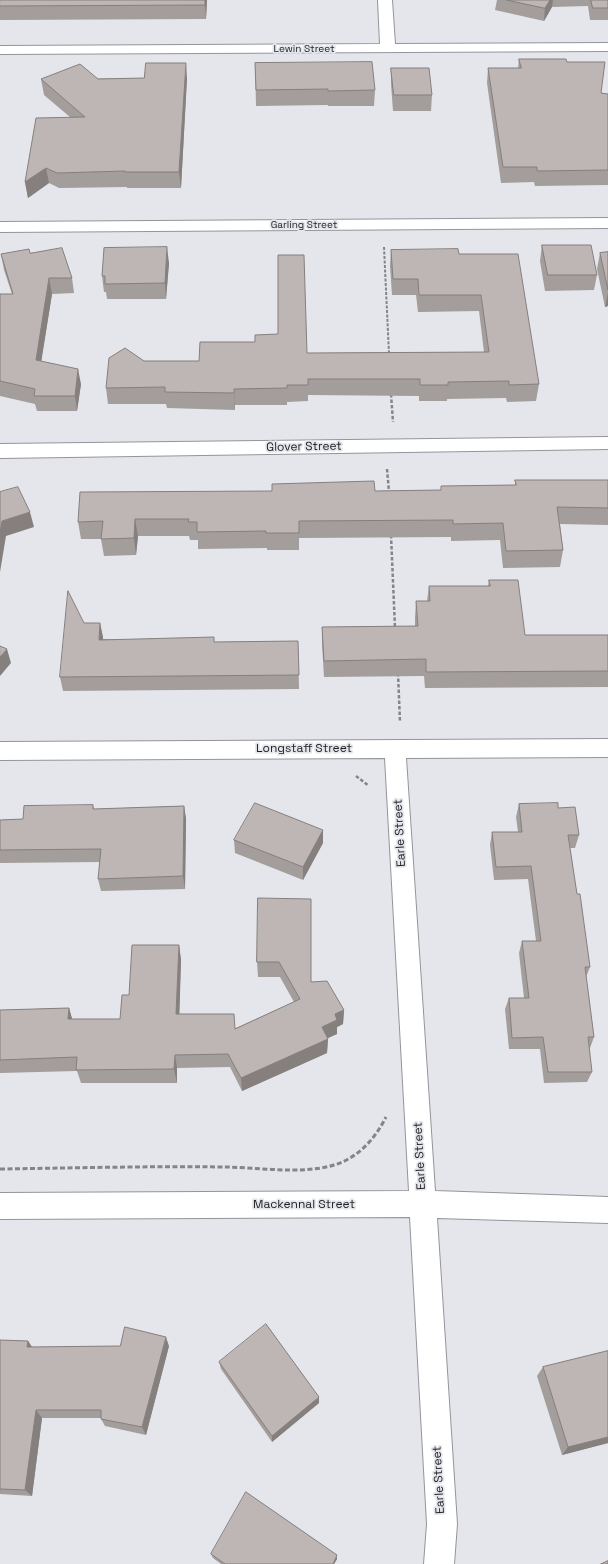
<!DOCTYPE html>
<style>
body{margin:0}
canvas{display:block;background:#e4e6ec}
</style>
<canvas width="608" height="1564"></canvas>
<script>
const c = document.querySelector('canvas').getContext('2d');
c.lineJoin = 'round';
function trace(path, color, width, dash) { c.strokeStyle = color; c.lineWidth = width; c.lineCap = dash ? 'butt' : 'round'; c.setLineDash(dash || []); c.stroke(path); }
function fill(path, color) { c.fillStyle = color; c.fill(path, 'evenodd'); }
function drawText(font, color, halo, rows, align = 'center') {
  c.font = font + ' "Space Grotesk",sans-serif'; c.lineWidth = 3.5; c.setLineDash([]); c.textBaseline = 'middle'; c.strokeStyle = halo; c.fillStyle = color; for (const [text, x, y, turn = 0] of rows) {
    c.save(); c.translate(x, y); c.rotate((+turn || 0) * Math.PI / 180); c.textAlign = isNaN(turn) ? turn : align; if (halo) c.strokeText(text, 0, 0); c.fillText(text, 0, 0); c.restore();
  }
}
const minor = new Path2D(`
 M378 0H392L395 44 608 43V51L0 54V46L380 44Z
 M608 218V228L0 232V222Z
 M608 437V449L0 458V444Z
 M608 739V757L406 758 435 1191 608 1197V1223L437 1218 457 1524 454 1564H424L427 1524 410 1217 0 1219V1193L409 1191 385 758 0 760V742Z`);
trace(minor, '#94959b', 2);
trace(new Path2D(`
 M384 247 389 354
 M391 393V395`), '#838589', 2, [3, 1.5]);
trace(new Path2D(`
 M391 394 393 422
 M387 469 389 492
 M391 535 395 628
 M398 673 400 722
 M356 776 369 786`), '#838589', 2.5, [3.5, 2]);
trace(new Path2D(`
 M0 1169C74 1168 148 1166 222 1167 257 1167 301 1175 334 1165 358 1158 375 1139 386 1117`), '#838589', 3, [5, 2.5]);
fill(minor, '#fff');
fill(new Path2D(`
 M0 0H207L206 19 0 20Z
 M497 0H608V20H590L588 6 552 7 544 21 495 10Z
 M519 59 567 62 601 93 608 94V185L535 186 534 182 501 183 487 83 488 68H518Z
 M255 63 375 90 374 106H328V105L256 106Z
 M391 68 432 95 431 111H393L391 84Z
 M187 78 181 188H127V187L59 188 49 183 28 198 25 182 70 117 44 95 41 79Z
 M542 245 597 275 594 290 545 291 540 261Z
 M391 250 459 254 539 384 536 401 507 402 506 398 447 399V401H419V396L308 395V401L287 402V405H235V410L167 408 166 404H108L106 388 144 361H199L307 353 484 352 479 311 418 312 416 295H392L390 266Z
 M608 252V306L605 307 597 269 600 253Z
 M30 253 72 278 74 293 52 294 41 361 81 384 77 411H37L35 404 0 396V294H12L4 270 1 254Z
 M169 263 166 299H107L106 292H104L102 276Z
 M515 480H608V525L560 524 563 550 560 567 503 568 500 540 451 541V537L299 538V550H267V548L198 549V540H190L189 536H138L136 555 104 556 101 539H81L78 522 375 491 441 490V486L515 485Z
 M489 580 525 635H608V687L425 688 424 676 324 677 322 644V627L415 626V618L416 601H427L429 586H488Z
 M100 623 103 639 214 642 298 641 299 689 63 691 60 677Z
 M519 804 558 808 579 835 575 848H570L577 894 590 967 586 977 594 1037 590 1048H589L592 1072 587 1082 544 1083 540 1049H509L505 1009 509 998H524L519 953 522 941H536L528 879 494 880 490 845 492 832H518L516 817Z
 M93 805 94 809 184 806 186 819 185 889 101 891 98 879 100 862 0 863V820L23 819Z
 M323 830V843L303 880 235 853 234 840Z
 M258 898 311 982 344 1010 343 1024 337 1027V1034L328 1038 327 1053 242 1091 230 1067 177 1068V1083H81L77 1071 0 1073V1010L69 1008 72 1019H120L129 995 179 945 181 960 179 1014 236 1028 294 1002 280 977H258L257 962Z
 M0 1340 28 1341 32 1347 169 1346 146 1435 105 1426 101 1419V1418H42L32 1496 0 1494Z
 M608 1351V1443L562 1455 537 1376 543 1367Z
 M219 1362 319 1403 272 1442 221 1369Z
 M211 1554 337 1559 334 1564H221L213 1558Z`), '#a39d9b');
fill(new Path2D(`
 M205 0H207L206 19 205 5Z
 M550 0H553L552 7 544 21 545 8Z
 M186 63 187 78 181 188 179 172Z
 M46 168 49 183 28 198 25 182Z
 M167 247 169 263 166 299 165 283Z
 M49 278 52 294 39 376 36 360Z
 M608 293V306L605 307Z
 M78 369 81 384 77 411 75 396Z
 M234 389 235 405V410L234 393Z
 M30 512 34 527 6 536 0 572V533L2 521Z
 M135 519 138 536 136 555 134 538Z
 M100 623 103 637 102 653 99 640Z
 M7 649 11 663 0 676V657Z
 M184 806 186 819 185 889 183 876Z
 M323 830V843L303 880V867Z
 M179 945 181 960 179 1028 176 1014Z
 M69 1008 73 1022 68 1019Z
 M344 1010 343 1024 337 1027V1034L321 1041 322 1027 335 1014Z
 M328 1039 327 1053 242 1091 241 1078Z
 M175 1055 177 1068V1083L174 1069Z
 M166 1337 169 1346 146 1435 142 1427Z
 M28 1341 34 1350 27 1347Z
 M319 1397V1403L272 1442V1436Z
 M36 1410 42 1418 32 1496 25 1490Z
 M608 1437V1443L562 1455 568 1447Z
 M337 1555V1559L334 1564H333Z`), '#857f7e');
const building = new Path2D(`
 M0 0H205V5L0 6Z
 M507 0H550L545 8Z
 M591 0H608V8H593Z
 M519 59H566L567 62H605L601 93 608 94V170L537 171V167H503L488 68H521Z
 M372 62 375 90 328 91V89L256 90 255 63Z
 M146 63H186L179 172H125V171L57 173 46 168 25 182 36 118 85 117 41 79 80 64 98 79 144 78Z
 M391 68H429L432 95H394Z
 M542 245H591L597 275H548Z
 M167 247 165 283 105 284V276H102L104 248Z
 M62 248 72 278H49L36 360 78 369 75 396H34L35 389 0 381V294H13L1 254 29 249 30 253Z
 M458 249 459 254H518L539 384 509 385V381L448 382V385H420V379H308V385H287V388L234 389V393L165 392V387L106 388 109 358 125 348 144 361H199L200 342H255V335L278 334V255H304L307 353 489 352 481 295H419L418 279H393L391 250Z
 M608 252V290L600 253Z
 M515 480H608V508L557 507 563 550 506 551 503 523 453 524V520L299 521V533H266V531L197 532V522H188L189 519H135L134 538 101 539 103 521 78 522 80 492 272 491V484L374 481 375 491 441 490V486L516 485Z
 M18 487 30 512 2 521 0 533V492Z
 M489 580H518L525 635H608V671L426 672V659L324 661 322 627 418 626 416 601H430L429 586H490Z
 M68 591 84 623H100L99 640 214 637V642L298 641 299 675 60 677Z
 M0 646 7 649 0 657Z
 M255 803 323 830 303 867 234 840Z
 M558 803V808L575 807 579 835H568L577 894H580L590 967H585L594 1037H588L592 1072H548L543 1037 512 1038 509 998H529L522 941H541L531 866 496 867 492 832H522L519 804Z
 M93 805V809L184 806 183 876 98 879 101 849 0 850V820L23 819 24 806Z
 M258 898 311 899V982L327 981 344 1010 335 1014 337 1020 322 1027 328 1039 241 1078 228 1054 175 1055 174 1069 76 1070 77 1057 0 1060V1010L69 1008 68 1019H120L122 995H129L132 945H179L176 1014H234L235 1029 300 999 279 962H257Z
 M266 1324 319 1397 272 1436 219 1362Z
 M125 1327 166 1337 142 1427 101 1419V1410H36L25 1490 0 1489V1340L28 1341 27 1347 120 1346Z
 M608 1351V1437L568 1447 543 1367Z
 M246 1492 337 1555 333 1564H225L211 1554Z
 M608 1561V1564H601Z`);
fill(building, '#beb6b4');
trace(building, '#857f7e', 1);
drawText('10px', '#1e1f21', '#e4e6ec', [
 ["Lewin Street",304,49],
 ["Garling Street",304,225]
]);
drawText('12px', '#1e1f21', '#e4e6ec', [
 ["Glover Street",304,447,-1],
 ["Longstaff Street",304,749],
 ["Earle Street",400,833,-93],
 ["Earle Street",420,1156,-93],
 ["Mackennal Street",304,1205],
 ["Earle Street",439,1480,-93]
]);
</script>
